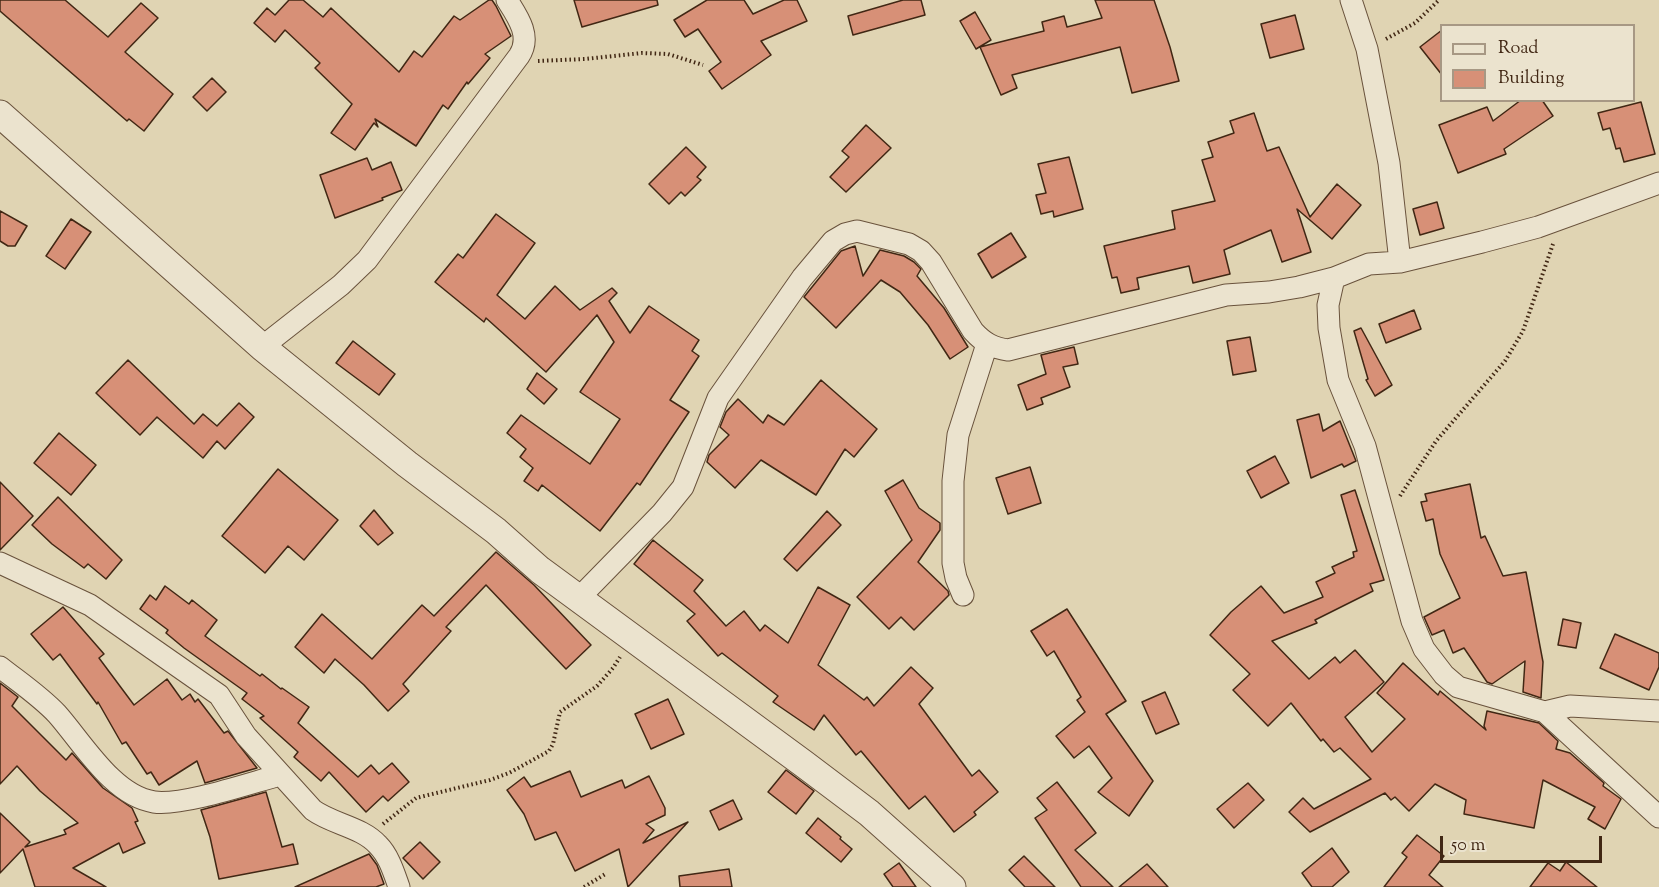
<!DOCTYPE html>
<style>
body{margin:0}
#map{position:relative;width:1659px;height:887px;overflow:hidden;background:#e0d4b3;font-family:"Sorts Mill Goudy",serif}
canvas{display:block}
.legend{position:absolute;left:1440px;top:24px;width:195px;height:78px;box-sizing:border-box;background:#ebe3ce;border:2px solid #a79884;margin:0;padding:8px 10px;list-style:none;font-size:18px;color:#412714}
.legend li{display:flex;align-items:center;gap:12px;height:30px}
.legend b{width:30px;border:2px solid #a79884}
.scale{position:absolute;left:1440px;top:836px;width:162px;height:27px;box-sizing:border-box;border:3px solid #412714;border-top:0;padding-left:8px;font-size:18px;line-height:21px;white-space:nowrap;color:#412714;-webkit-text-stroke:4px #ebe3ce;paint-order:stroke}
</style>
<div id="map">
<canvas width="1659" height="887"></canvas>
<ul class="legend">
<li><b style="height:8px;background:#ebe3ce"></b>Road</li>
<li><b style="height:16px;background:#d79077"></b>Building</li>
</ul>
<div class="scale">50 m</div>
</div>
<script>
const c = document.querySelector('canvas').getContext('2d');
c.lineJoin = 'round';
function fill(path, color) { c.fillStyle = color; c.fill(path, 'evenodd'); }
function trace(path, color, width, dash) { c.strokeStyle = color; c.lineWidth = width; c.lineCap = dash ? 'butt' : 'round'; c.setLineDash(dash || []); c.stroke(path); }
const building = new Path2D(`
 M0 0H65L108 37 141 3 158 18 125 52 173 94 144 131 129 119 127 121 0 11Z
 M289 0H303L323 17 331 8 399 72 414 51 422 57 454 16 460 20 489 0H492L496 6 511 36 485 54 490 58 468 84 467 82 448 109 443 105 416 146 375 119 378 127 374 123 355 150 331 133 352 104 315 68 320 63 285 30 275 42 254 23 267 8 275 15Z
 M574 0H657L658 5 582 27Z
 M707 0H744L753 14 784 0H797L807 21 761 41 771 55 722 89 709 71 721 62 698 29 685 37 674 20Z
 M903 0H921L925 15 853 35 848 16Z
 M1095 0H1154L1170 47 1179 81 1132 93 1120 47 1012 75 1017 88 1001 95 980 47 1044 31 1042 22 1064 16 1067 27 1102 18Z
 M975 12 991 40 976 49 960 21Z
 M1295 15 1304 49 1270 58 1261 24Z
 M1442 30V75L1420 47Z
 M212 78 226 92 207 111 193 97Z
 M1521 100H1542L1553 116 1504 149 1506 154 1458 173 1439 125 1487 107 1493 121Z
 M1641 102 1655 154 1624 162 1620 148 1616 149 1610 128 1603 130 1598 113Z
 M1254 113 1267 151 1279 147 1310 217 1337 184 1361 205 1332 239 1297 209 1311 252 1282 262 1271 230 1224 250 1230 274 1193 283 1189 266 1137 278 1139 289 1121 293 1117 277 1112 278 1104 246 1175 229 1172 211 1215 201 1202 160 1213 157 1208 142 1234 133 1230 121Z
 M866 125 891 148 846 192 830 177 849 157 842 151Z
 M686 147 706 167 697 177 701 180 685 196 681 192 669 204 649 184Z
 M1069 157 1083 209 1054 217 1053 211 1041 214 1036 195 1046 193 1038 164Z
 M367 158 372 170 391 162 402 190 382 198 383 200 335 218 320 175Z
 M1437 202 1444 228 1420 235 1413 209Z
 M0 211 27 226 15 246H8L0 241Z
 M496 214 535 243 497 295 525 319 555 286 580 310 612 288 617 293 609 301 630 333 649 306 699 340 692 351 699 356 670 400 689 412 640 485 637 483 600 531 542 485 538 491 524 481 533 468 520 457 526 449 507 433 521 415 590 464 620 419 580 392 614 342 597 315 546 372 486 318 484 322 435 282 458 254 463 258Z
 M71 219 91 232 65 269 46 256Z
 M1011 233 1026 257 992 278 978 254Z
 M855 246 863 276 880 250 904 256 914 262 921 269 917 276 944 308 968 347 950 359 928 325 900 292 881 280 836 328 804 297 841 251Z
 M1414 310 1421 329 1386 343 1379 324Z
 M1361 328 1392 385 1375 396 1366 380 1368 379 1354 331Z
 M1250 337 1256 371 1233 375 1227 341Z
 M353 341 395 374 379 395 336 363Z
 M1074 347 1078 364 1063 367 1070 387 1041 398 1043 404 1027 410 1018 385 1046 374 1041 355Z
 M128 360 194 424 203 414 217 426 239 403 254 417 225 449 217 441 203 458 157 417 140 435 96 393Z
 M537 373 557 389 544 404 527 389Z
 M821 380 877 429 854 457 845 449 816 495 761 460 735 488 707 462 709 455 729 435 720 427 726 412 738 399 763 423 768 415 784 425Z
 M1319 414 1323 431 1340 421 1356 461 1344 467 1342 464 1311 478 1297 420Z
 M59 433 96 465 71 495 34 463Z
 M1275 456 1289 483 1261 498 1247 471Z
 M1030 467 1041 503 1008 514 996 478Z
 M278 469 338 520 304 560 288 546 265 573 222 536Z
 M903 480 919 508 940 523V530L918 562 948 591 949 595 914 630 901 617 889 629 857 597 912 540 885 491Z
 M0 482 33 516 0 550Z
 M1470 484 1481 538 1485 536 1503 576 1526 572 1543 662 1541 698 1523 692 1525 661 1492 684 1487 682 1464 648 1453 653 1444 630 1432 635 1424 617 1460 598 1440 554 1433 519 1426 521 1421 502 1427 501 1425 494Z
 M1355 490 1384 580 1370 584 1373 591 1315 620 1317 623 1272 641 1309 679 1335 657 1340 663 1355 650 1384 682 1345 717 1372 752 1405 719 1377 693 1403 663 1438 695 1440 691 1486 730 1484 726 1487 711 1539 723 1558 741 1556 749 1570 753 1604 783 1603 786 1621 799 1605 829 1588 819 1595 807 1543 780 1534 828 1464 814 1466 800 1435 784 1409 811 1395 797 1391 800 1385 793 1310 832 1289 812 1303 798 1314 809 1371 779 1340 748 1334 752 1323 739 1321 741 1291 703 1268 726 1233 690 1250 674 1210 635 1231 612 1261 586 1284 613 1323 597 1316 582 1335 573 1332 567 1354 557 1353 552 1357 551 1341 495Z
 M58 497 122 560 106 579 88 564 84 568 52 544 32 525Z
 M374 510 393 533 378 545 360 526Z
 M827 511 841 525 797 571 784 559Z
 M653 540 703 580 694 591 726 626 744 611 760 631 765 625 788 643 818 587 850 605 818 665 864 700 867 697 874 706 911 667 933 688 919 704 972 776 979 770 998 792 974 812 976 815 954 832 925 796 909 809 861 751 856 755 824 715 814 730 773 702 778 696 722 653 718 656 687 621 695 614 634 564Z
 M496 552 534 585 591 645 566 669 486 585 446 627 451 631 403 684 409 691 388 711 364 685 335 659 324 673 295 647 322 614 372 659 422 605 434 616Z
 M165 586 189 604 192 600 217 620 205 636 260 676 262 674 281 689 282 688 309 707 298 723 358 777 371 765 379 774 392 763 409 782 388 801 383 796 366 812 329 772 321 781 294 757 298 752 260 718 264 716 242 699 247 693 184 648 166 633 168 630 140 609 150 595 156 600Z
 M63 607 104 654 99 658 134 705 167 679 182 700 190 694 195 702 198 699 224 733 228 731 257 768 205 783 197 761 159 785 151 772 147 774 126 742 122 744 98 702 97 704 60 654 53 660 31 634Z
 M1067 609 1126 701 1106 714 1153 781 1129 816 1098 792 1112 778 1089 746 1074 758 1056 736 1085 712 1077 700 1081 697 1054 651 1047 656 1031 631Z
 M1563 619 1581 623 1576 648 1558 645Z
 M1615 634 1659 653V667L1649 690 1600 668Z
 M0 683 18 697 12 706 66 760 72 753 103 788 132 808 138 821 135 822 145 843 123 853 119 843 73 868 106 887H35L23 849 0 873V813L30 842 25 847 66 834 64 830 78 823 40 791 17 766 0 784Z
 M1165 692 1179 724 1156 734 1142 702Z
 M668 699 684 734 651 749 635 714Z
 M786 770 814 791 796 814 768 792Z
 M570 771 581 797 622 780 625 788 649 776 665 808V815L646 824 654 830 643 843 688 822 628 887 619 849 575 871 556 832 535 840 524 814 507 790 524 777 531 787Z
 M1057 782 1096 833 1075 850 1113 887H1081L1035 818 1047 810 1037 798Z
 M1248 783 1264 800 1234 828 1217 809Z
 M266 792 282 847 293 844 298 864 219 879 210 837 201 810Z
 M733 800 742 819 719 830 710 811Z
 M818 818 841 837 840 839 852 849 841 862 806 833Z
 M1417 835 1444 856 1429 875 1443 887H1384L1407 857 1402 853Z
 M420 842 440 862 423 879 403 858Z
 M1332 848 1349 872 1332 887H1312L1302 873Z
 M369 854 377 865 384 884 376 887H295Z
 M1024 856 1055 887H1025L1009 870Z
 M1566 862 1597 887H1530L1548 863 1560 871Z
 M899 863 916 887H893L884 874Z
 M1147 864 1168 887H1119Z
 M729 869 732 887H680L679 876Z`);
fill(building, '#d79077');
trace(building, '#412714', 1.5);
const minor = new Path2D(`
 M1351 0 1367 49 1389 163 1400 262
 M1334 278 1328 305 1329 328 1338 380 1365 446 1412 621 1424 649 1444 675 1458 687 1545 712 1659 817
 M262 347 341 285 367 260 519 56C532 37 518 17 507 0
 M0 563 90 605 219 695 246 736 313 810C332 824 362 827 378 845 389 856 394 873 399 887
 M963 595 956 578 953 563V481L958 435 987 344
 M578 599 662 513 683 487 718 398 802 278 833 241 845 234 857 231 909 244 921 251 931 262 973 331C984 343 993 348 1008 350L1226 295 1269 292 1299 287 1334 278 1369 264 1400 262 1482 242 1538 227 1659 183
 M0 667C19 682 40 696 57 714 82 742 113 796 154 802 183 806 250 783 280 775
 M1545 712 1570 706 1659 711`);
const tertiary = new Path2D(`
 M0 114 262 347 407 464 496 531 540 570 804 764 869 813 952 887`);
trace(minor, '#69523c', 23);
trace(tertiary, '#69523c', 29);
trace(new Path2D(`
 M1386 39 1415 23 1439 0
 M538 61 585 59 642 53 668 54 703 65
 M1400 496 1436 441 1505 361 1523 331 1553 244
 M383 824 416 798 490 780 509 773 549 751 553 744 560 712 597 686 613 668 620 657
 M584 887 607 873`), '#412714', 4, [1.5, 3]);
trace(minor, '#ebe3ce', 21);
trace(tertiary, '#ebe3ce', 27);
</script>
